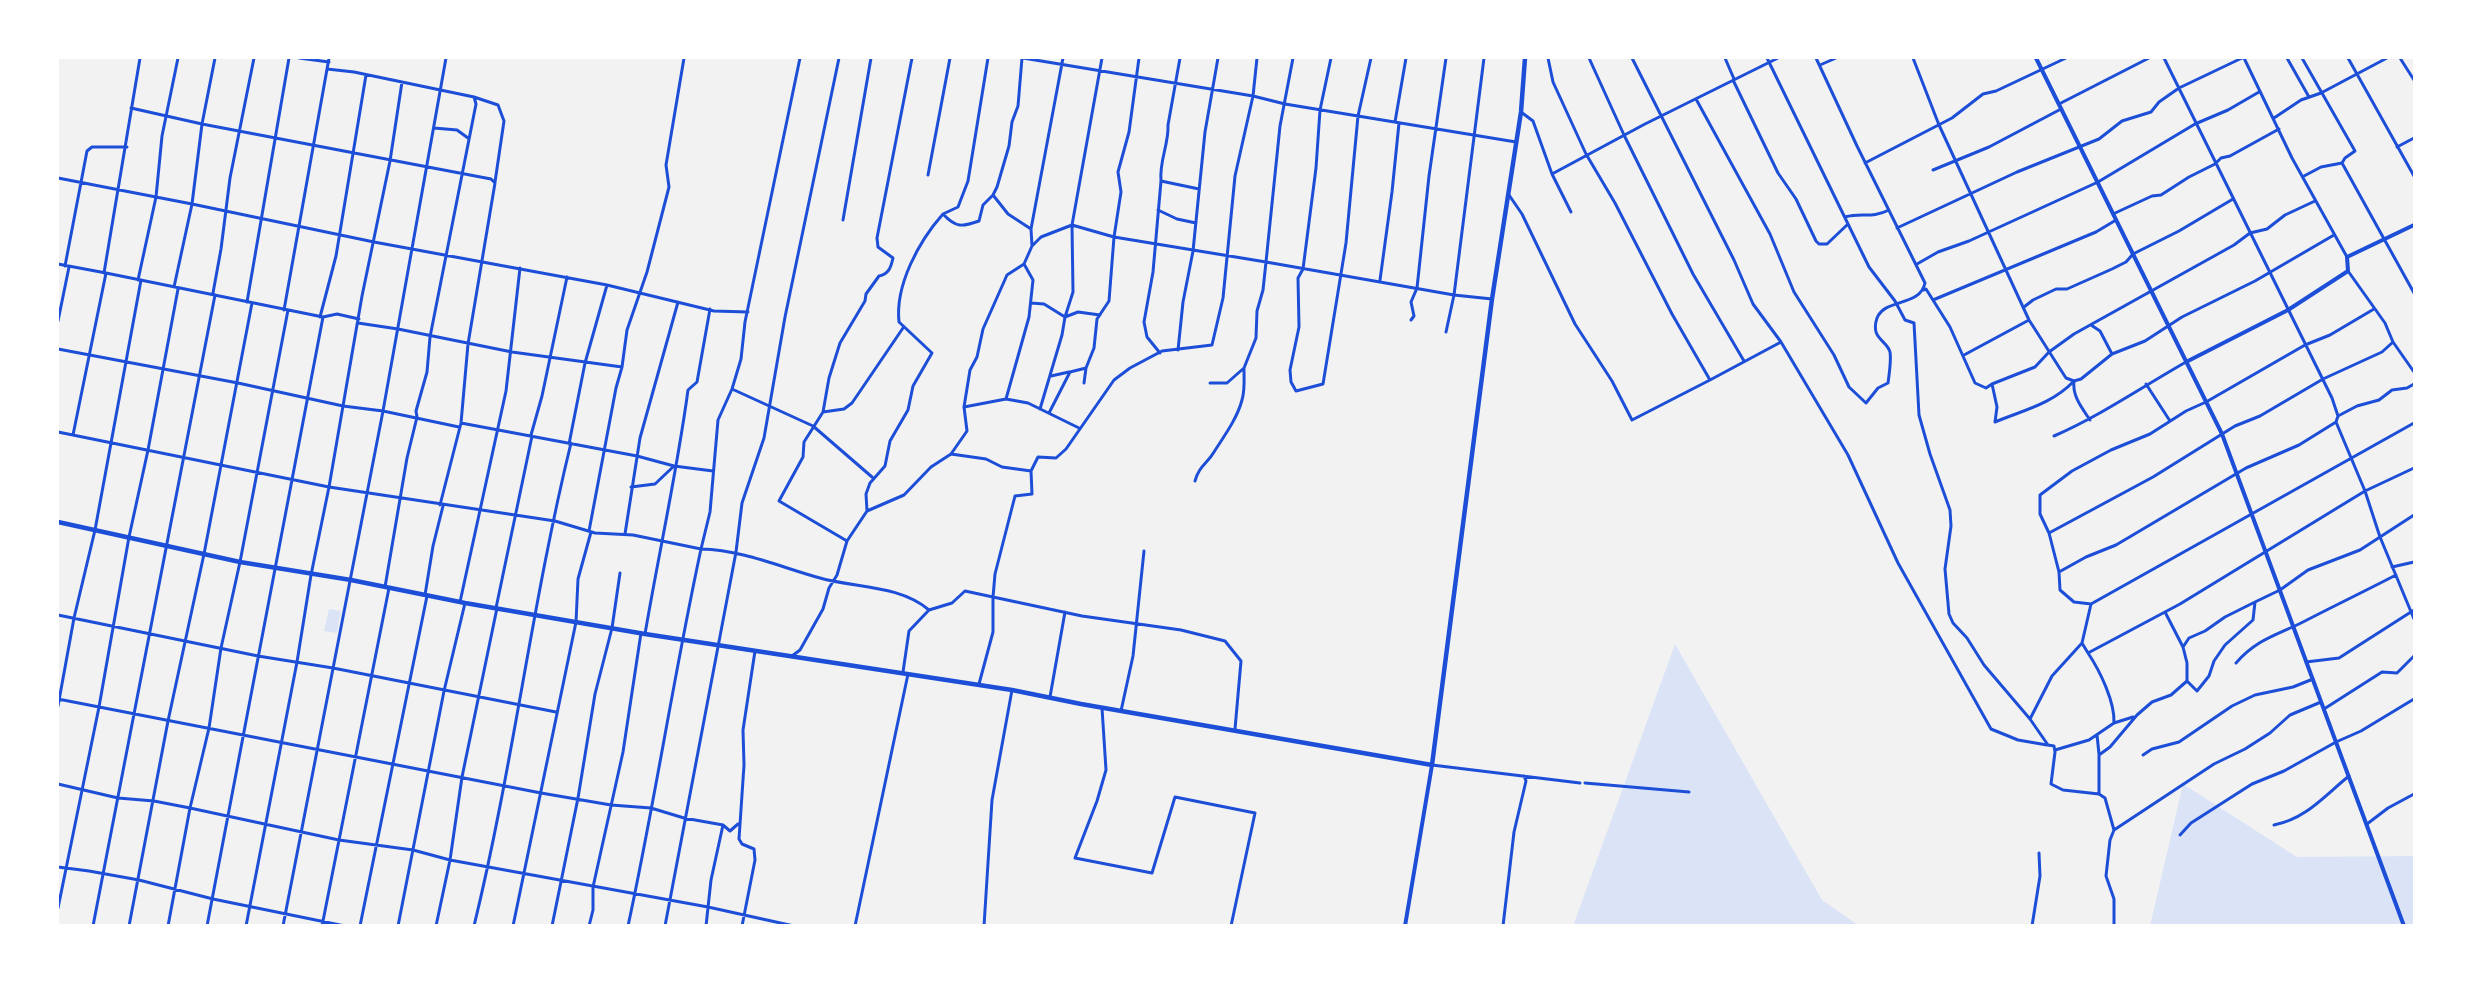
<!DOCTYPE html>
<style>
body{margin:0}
#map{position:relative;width:2472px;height:983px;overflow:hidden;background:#f2f2f2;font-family:Ubuntu,sans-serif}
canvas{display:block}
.frame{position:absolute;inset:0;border:59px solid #fff;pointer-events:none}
</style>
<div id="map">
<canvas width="2472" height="983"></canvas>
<div class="frame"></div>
</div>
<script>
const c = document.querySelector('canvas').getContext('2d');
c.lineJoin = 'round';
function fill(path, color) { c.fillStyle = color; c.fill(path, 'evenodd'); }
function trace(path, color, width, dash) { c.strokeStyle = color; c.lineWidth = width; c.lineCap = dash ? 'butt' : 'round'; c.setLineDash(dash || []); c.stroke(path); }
fill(new Path2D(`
 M329 609 341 611 337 633 324 631Z
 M1675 644 1822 900 1858 925 1573 926Z
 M2183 784 2297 857 2414 856V925L2150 926Z`), '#dbe4f7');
trace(new Path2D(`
 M299 58 329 62
 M800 58 745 322 741 359 732 389 718 420 710 512 701 549C743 550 780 567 820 578 855 588 900 585 929 610
 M1023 58 1253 96 1285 104 1516 142
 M1180 58 1168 125C1169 144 1159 161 1161 181L1199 189
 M1331 58 1320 110 1316 168 1303 269 1298 278 1299 327 1290 370 1291 382 1296 391 1323 384 1346 243 1358 116 1371 58
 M1589 58 1624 135 1693 274 1744 361
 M1632 58 1734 260 1753 304 1781 342 1848 455 1898 563 1991 729 2018 740 2047 745
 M1725 58 1734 79
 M1767 58 1869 267 1895 301 1905 320 1914 323 1919 415 1930 454 1950 510 1951 526 1945 569 1949 614 1953 623 1967 638 1984 665 2030 719 2048 745 2054 746 2055 752 2051 784 2063 790 2099 794V755L2110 747 2137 715 2152 702 2171 695 2187 681V663L2183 647 2189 638 2205 631 2225 617 2255 602
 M1913 58 1939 125 2029 320C2042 340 2053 358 2066 378L2074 381 2081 379 2112 354 2145 341 2182 317 2255 281 2334 235
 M2164 58 2332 398 2338 416 2336 422 2365 491 2380 537 2414 619
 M2244 58 2292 158 2347 257
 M2287 58 2309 97
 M2302 58 2355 151 2345 158 2342 163 2321 167 2304 176
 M2348 58 2414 176
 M2400 58 2414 80
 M1820 65 1836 58
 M327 69 354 72 474 97 498 105 504 121 495 182
 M1733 80 1778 173 1796 199 1816 241 1819 244H1827L1848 224
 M1696 99 1770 234 1794 292 1834 355 1849 387 1866 403 1878 388 1888 383C1889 376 1891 358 1890 352 1887 340 1870 339 1877 318 1885 298 1920 307 1925 283L1857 146 1816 58
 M2059 104 2149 58
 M131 108 202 124 491 179 495 183 468 344 461 423 440 505
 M1521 112 1533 121 1552 174 1571 212
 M2274 118 2301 100 2321 93 2387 58
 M1395 122 1406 58
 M434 128 457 130 468 138
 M2397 147 2414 138
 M1865 163 1952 118 1983 94 1996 91 2066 58
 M2342 163 2414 293
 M1933 170 1989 147 2061 109
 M1552 174 1645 124 1778 58
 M928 175 950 58
 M58 178 192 204 374 242 607 285 714 311 748 312
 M993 195 1008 214 1031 229 1032 246
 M1509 195 1522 214 1575 324 1612 381 1632 420 1710 380 1672 314 1615 203 1586 154 1553 82 1548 58
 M1158 210 1177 219 1196 223
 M943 214 958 207 968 181 988 58
 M2113 214 2152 196 2161 195 2189 177 2215 164 2221 158 2230 156 2279 129
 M1845 217C1862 212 1871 219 1889 210
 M843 220 871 58
 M1897 228 2017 172 2099 139 2122 121 2151 112 2159 102 2179 88 2242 58
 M1031 229 1063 58
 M58 264 106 273
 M1917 264 1938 252 1969 241 2098 182 2195 124 2228 110 2259 92
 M65 266 87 151 92 147H127
 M2348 271 2385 323 2393 342 2414 372
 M104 273 140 58
 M138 280 156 197 162 136 178 58
 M1380 280 1392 192 1399 123
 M174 287 192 204 202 124 215 58
 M1924 290 1926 289 1950 327 1975 383 1986 388 1992 384
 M213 293 221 249 230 178 254 58
 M1933 300 2096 232 2116 220
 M247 302 289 58
 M1031 303 1044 304 1065 317 1073 292 1072 225 1102 58
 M2024 307 2033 300 2056 289H2067L2112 269 2126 262 2133 254 2179 231 2233 199
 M284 310 329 58
 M320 317 336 256 366 75
 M1411 320 1414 316 1411 302 1417 288 1429 176 1446 58
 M58 321 69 267
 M358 323 398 329 512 352 622 367
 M2091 325 2100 331 2112 354
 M1446 332 1454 295 1484 58
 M58 349 238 383 343 406 383 411 459 427
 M1178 350 1183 302 1193 251 1205 132 1218 58
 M1160 353 1147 337 1144 322 1153 272 1161 181
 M1964 355 2029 320
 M1086 368 1094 348 1097 319 1109 301 1114 237 1121 192 1118 172 1129 132 1139 58
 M1051 376 1069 372
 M1710 380 1781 342
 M1210 383H1227L1244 368 1256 338 1257 311 1263 290 1266 262 1454 295 1492 299
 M2146 384 2170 421
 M732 389 813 426 872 477
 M1006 399 1029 317 1033 280 1024 264
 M964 407 1006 399 1028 403 1079 428
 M1040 409 1062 335 1065 317 1078 312 1100 315
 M823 412 844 409 852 403 903 328
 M1049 413 1070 372 1086 368 1084 383
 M2338 416 2357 406 2379 400 2392 390 2407 388 2414 384
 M2090 420C2082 408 2072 396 2074 381 2052 404 2024 410 1995 422L1997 407 1992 384 2035 367 2049 352 2074 334 2234 245 2250 233 2267 229 2285 215 2315 201
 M461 423 637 456 674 466
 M2414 423 2091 604 2082 643 2088 653 2180 604 2365 491 2414 468
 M58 432 329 487 555 521 595 533 633 535 701 549C674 674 655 801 628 926
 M73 435 106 273C179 288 250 302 323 317L337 314 359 319
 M531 435 542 396 567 277
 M2054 436C2100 416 2142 387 2186 362
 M569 444 585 363 607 285
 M951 454 986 459 1002 467 1031 471
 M1195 481C1199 466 1207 464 1214 452 1224 436 1237 419 1242 400 1245 391 1244 379 1244 369
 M631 487 655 484 674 466 713 471
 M867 511 904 495 931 467 951 454 967 431 964 407 970 370 977 357 983 329 1007 275 1024 264 1032 246 1041 237 1072 225 1114 237 1266 262 1280 126 1293 58
 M589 531 616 388 622 367 627 330 647 272 669 187 666 165 684 58
 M2049 533 2040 514V495L2072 471 2111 450 2150 434 2186 411 2206 402 2305 345 2330 335 2374 309
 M625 534 640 438 678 302
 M847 541 779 501 803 457 804 442 823 412 829 378 840 343 865 301 866 294 879 276C889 274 891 267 893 258L878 247 877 238 912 58
 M2392 567 2414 562
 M2059 572 2086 557 2116 545 2246 468 2299 445 2336 422
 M385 587 407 458 417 417 416 411 427 372 430 337 476 104 474 97
 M425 595 433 546 443 506
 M460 602 506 391 520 268
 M2091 604 2074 602 2060 590 2059 572 2049 533 2153 477 2235 426 2260 416 2323 379 2382 352 2393 342
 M496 608 532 436
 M2165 612 2183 647
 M58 615 258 656 333 668 556 712
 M645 634C659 552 677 472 688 390L697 382 710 309
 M2088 653C2100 671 2115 702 2114 723L2133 717
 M792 656 800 650 823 609 829 588 837 575 847 541 867 511 866 494 870 483 885 466 890 441 908 410 913 386 932 353 899 322C895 285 919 241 943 214 956 228 962 227 979 221L983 205 993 195 997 187 1009 146 1012 122 1018 106 1022 58
 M2306 662 2339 658 2414 610
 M2236 663C2257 639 2277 635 2303 622 2334 606 2365 591 2396 575
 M903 672 909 631 929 610 952 603 965 591 993 597 995 574 1015 496 1032 494 1031 471 1038 457 1056 458 1066 449 1114 380 1130 368 1162 351 1212 345 1223 298 1235 176 1253 96 1257 58
 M2187 681 2197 691 2209 676 2214 661 2225 645 2253 620 2255 602 2280 590 2308 570 2360 550 2414 515
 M979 684 993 632V597L1082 616 1181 630 1225 641 1241 661 1235 729
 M1050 697 1065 612
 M58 699 541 793 611 805 651 808 684 818 723 825
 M58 706 74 618 95 530 141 280
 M1102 708 1106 770 1097 801 1075 858 1152 873 1175 797 1255 813 1231 926
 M2324 709 2382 672 2397 673 2414 656
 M1121 711 1133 656 1144 551
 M2030 719 2052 676 2082 643
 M2097 735 2099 754
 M2055 750 2089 740 2114 723
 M2143 755 2152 749 2179 742 2232 706 2255 695 2293 687 2313 679
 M1432 765 1580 783
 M1585 783 1689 792
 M58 784 118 798 154 801 190 808 339 840 413 850 450 860 708 907 794 926
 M2099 794 2105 798 2114 830
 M2367 824 2388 808 2414 794
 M2274 825C2306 819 2324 796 2349 776
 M2180 835 2191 823 2252 784 2284 771 2336 742 2361 731 2414 699
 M58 867 89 871 139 880 213 899 345 926
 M58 908 99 707 129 537 148 450 178 289
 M93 926 215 295
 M129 926 168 721 204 554 252 303
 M168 926 190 808 209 728 221 648 240 562 288 310
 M207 926 323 317
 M246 926 297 662 311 575 329 487 362 296 390 161 402 82
 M283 926 383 411 446 58
 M322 926 389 588
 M360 926 427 596
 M398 926 444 691 465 603
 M436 926 450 860 462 777 497 608
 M474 926C513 766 532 602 571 443
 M513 926 576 622 578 579 591 532
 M552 926 578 798 595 694 612 628 620 573
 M589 926 593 910V887L623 752 641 633
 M665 926 736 552 742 503 764 438 785 317 839 58
 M706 926 711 880 723 825 730 831 738 824
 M742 926 755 860 754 849 742 844 739 839 744 765 743 730 755 651
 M855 926 908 674
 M984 926 992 800 1012 690
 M1503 926 1514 832 1526 781 1524 776
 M2032 926 2040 876 2039 853
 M2114 926V899L2106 876 2110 840 2114 830 2214 764 2245 749 2270 733 2290 715 2321 702`), '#1d4ed8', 3);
trace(new Path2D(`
 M2036 58 2222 434 2404 926
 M2186 362 2288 310 2348 271 2347 257 2414 225
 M1405 926 1432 765`), '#1d4ed8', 4);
trace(new Path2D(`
 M58 522 240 562 351 580 465 603 645 634 1012 690 1081 704 1432 765 1492 299 1521 112 1525 58`), '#1d4ed8', 4.5);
</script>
